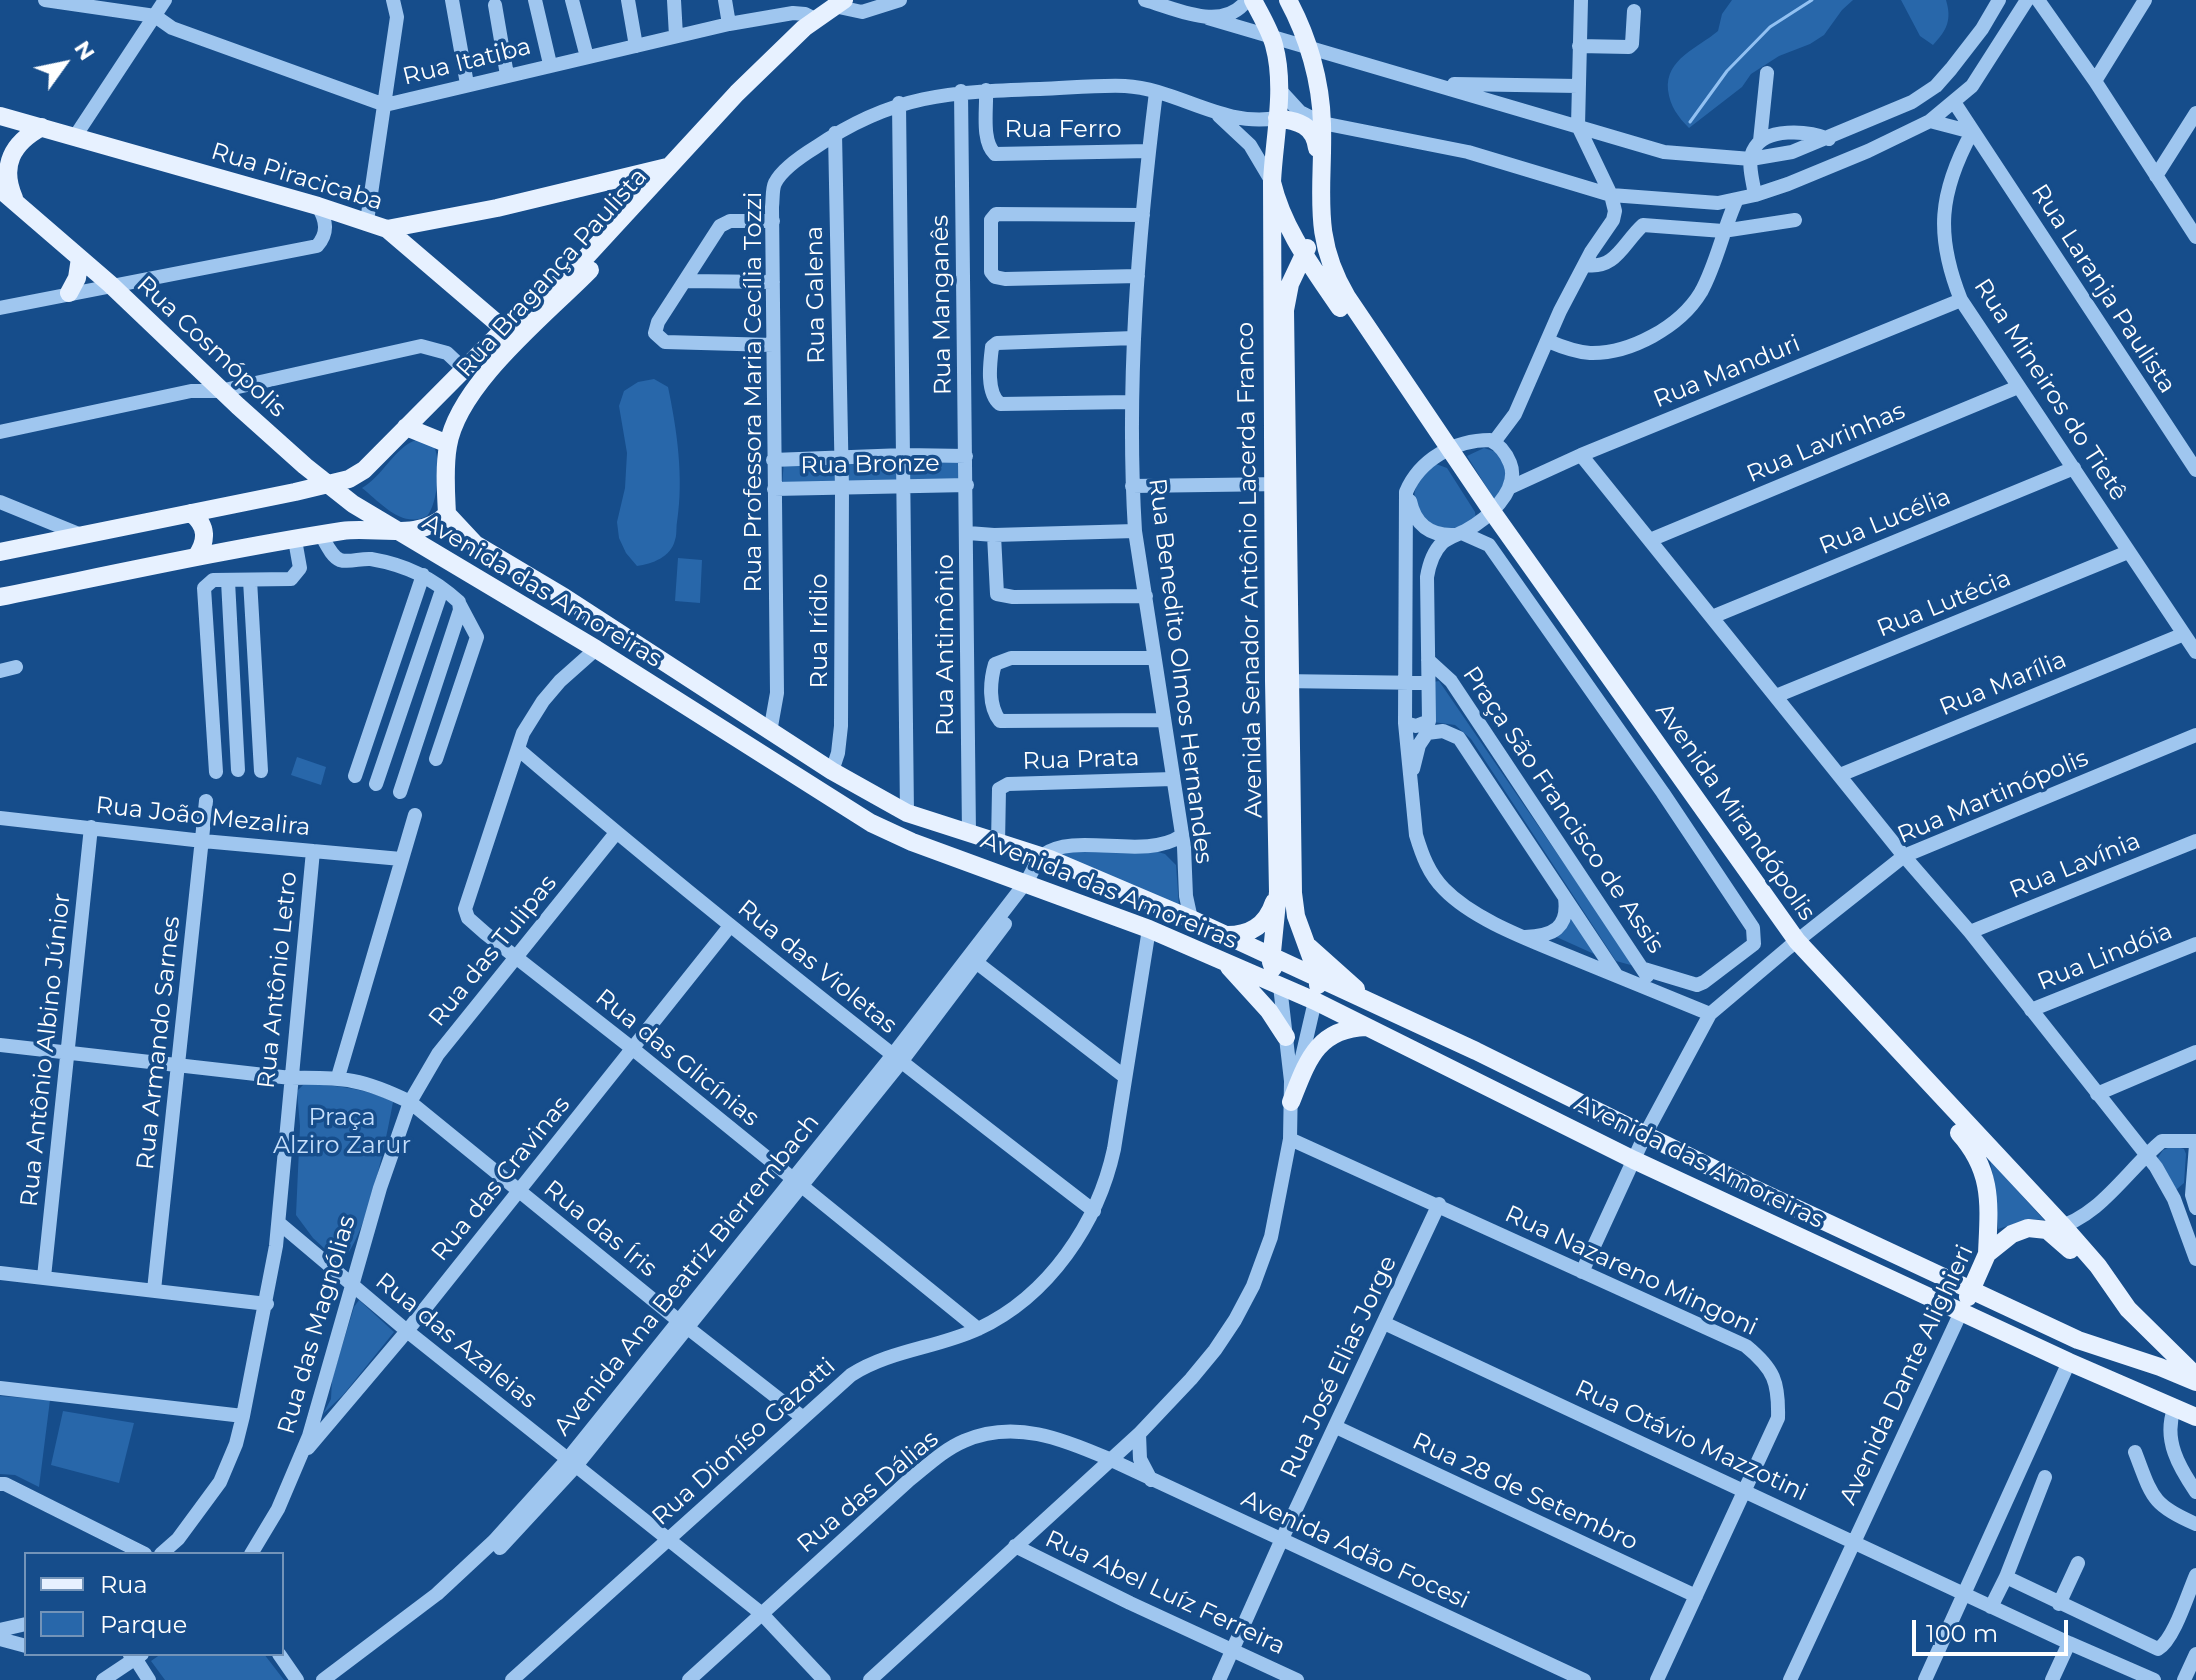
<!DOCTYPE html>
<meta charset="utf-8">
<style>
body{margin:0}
#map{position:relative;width:2196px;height:1680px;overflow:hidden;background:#164d8b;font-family:Montserrat,sans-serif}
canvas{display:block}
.legend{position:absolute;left:24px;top:1552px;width:260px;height:104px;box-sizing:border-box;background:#164d8b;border:2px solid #7394b9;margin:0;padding:10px 14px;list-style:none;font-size:24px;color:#fff}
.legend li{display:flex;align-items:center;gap:16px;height:40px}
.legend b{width:40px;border:2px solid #7394b9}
.north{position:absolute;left:24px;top:24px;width:80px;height:80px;-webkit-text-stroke:6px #164d8b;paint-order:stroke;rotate:57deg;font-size:22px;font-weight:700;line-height:32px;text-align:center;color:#fff}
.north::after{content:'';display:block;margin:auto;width:28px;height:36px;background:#fff;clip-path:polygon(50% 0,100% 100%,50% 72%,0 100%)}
.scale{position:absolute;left:1912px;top:1620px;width:156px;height:36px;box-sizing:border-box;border:4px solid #fff;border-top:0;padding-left:10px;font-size:24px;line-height:28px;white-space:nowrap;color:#fff;-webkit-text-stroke:6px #164d8b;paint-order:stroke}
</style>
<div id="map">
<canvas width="2196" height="1680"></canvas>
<ul class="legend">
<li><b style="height:10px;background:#e7f1ff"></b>Rua</li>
<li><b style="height:22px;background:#2867aa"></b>Parque</li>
</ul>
<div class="north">N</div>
<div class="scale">100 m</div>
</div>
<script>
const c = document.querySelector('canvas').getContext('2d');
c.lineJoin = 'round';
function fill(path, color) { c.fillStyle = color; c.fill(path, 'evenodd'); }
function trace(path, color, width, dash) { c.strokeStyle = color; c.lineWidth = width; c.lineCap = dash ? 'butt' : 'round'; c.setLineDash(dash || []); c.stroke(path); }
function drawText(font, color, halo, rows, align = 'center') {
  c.font = font + ' Montserrat,sans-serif'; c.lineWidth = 7; c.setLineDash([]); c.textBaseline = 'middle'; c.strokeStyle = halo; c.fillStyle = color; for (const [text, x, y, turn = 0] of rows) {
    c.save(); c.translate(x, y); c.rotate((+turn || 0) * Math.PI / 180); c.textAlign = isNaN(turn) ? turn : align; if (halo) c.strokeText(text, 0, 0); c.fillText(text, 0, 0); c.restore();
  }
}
fill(new Path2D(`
 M1732 0H1853L1842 10 1824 35 1810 44 1779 56 1751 74 1742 87 1689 128C1678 117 1670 106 1668 90 1665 59 1698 48 1718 31L1722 14Z
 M1901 0H1946C1952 20 1947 30 1933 45L1920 36Z
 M654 379 668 387C677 430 684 478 677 522 676 528 677 535 675 540 671 557 652 564 637 566L626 553 619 538 617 522 625 488 627 453 619 406 624 391 638 382Z
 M416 440 433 445C442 459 438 504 427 516 402 529 381 503 362 488 383 476 394 448 416 440Z
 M1484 448 1500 453 1508 466 1503 490 1494 499 1467 456Z
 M958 458 959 484 782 486 784 460Z
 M1436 464 1447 468 1475 512 1476 520C1439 545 1397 508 1422 477 1425 472 1432 468 1436 464Z
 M678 558 702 560 700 603 675 601Z
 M1439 681 1617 941 1638 967 1616 961 1471 739 1455 725 1433 722V682Z
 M297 757 326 767 321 785 291 775Z
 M1147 849 1165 854 1176 865 1179 906 1050 856 1064 851Z
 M1571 918 1603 958 1552 935Z
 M304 1084C334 1085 366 1088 393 1102 386 1140 367 1239 340 1263L313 1238 296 1215 300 1126 297 1091Z
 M2173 1146 2184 1149 2186 1154 2184 1183 2177 1189 2173 1188 2157 1159 2163 1150Z
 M1990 1160 2044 1220 2030 1219 1998 1229 1995 1187Z
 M359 1300 394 1332 343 1395 323 1414 331 1399 332 1379 354 1307Z
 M0 1396 50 1400 39 1487 15 1475 0 1474Z
 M63 1411 134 1423 119 1483 51 1465Z
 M161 1654H264L284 1680H165L151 1661Z`), '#2867aa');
trace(new Path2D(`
 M1690 122 1727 71 1770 27 1812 0`), '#92c1f2', 3);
trace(new Path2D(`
 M45 0 155 16 172 28 385 105 729 24 793 13 805 14 815 19
 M452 0 467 84
 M535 0 550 64
 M572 0 587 57
 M628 0 636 46
 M674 0 676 36
 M725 0 729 24
 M1145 0C1177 9 1223 33 1247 0
 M2038 0 2095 81 2196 237
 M495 5 507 75
 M834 6 862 12 900 0
 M1208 18 1664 152 1751 159 1792 152 1912 102 1936 86 1951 69 1982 29 1999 0
 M1579 46 1629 47 1632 44 1634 11
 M2095 81 2145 0
 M1454 84 1578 86
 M1278 88 1300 112 1322 123 1468 152 1611 195 1718 203 1755 195 1788 184 1868 151 1930 121 1972 86 2027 0
 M986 90C987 109 981 141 995 154L1149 151
 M961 91 969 834
 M1156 92C1138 238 1126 385 1135 531L1184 847 1186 896 1191 919
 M1954 102 2196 470
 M899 103 907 813
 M1219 116 1250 145 1272 182
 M1930 121 1972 132
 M1972 132C1939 193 1935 235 1961 300L2196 652
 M74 138 165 0
 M1760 141 1767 73
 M2156 176 2196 113
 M1755 195C1753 181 1747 164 1753 151 1764 126 1809 131 1829 139
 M367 221 397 17 393 0
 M773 221H730L720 226 658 322 655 333 665 342 773 345
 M1585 265C1616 270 1623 243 1643 225L1723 231 1795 220
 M1138 276 1005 279 995 277 991 272V220L996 214 1143 215
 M686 281 773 282
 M0 308 317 246C329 233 326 220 318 206
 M1548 341C1562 347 1575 352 1590 353 1630 354 1680 327 1701 292 1717 263 1723 229 1737 199
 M1131 402 1000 404C986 393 990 363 992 347L997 343 1134 338
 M0 432 191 391H220L421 346 447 353 463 368
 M1494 442 1515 414 1560 311 1591 252 1613 220 1615 211 1611 195 1578 126 1581 0
 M1581 455 1904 856 1970 932 2156 1167 2174 1199 2196 1259
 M773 460 904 455 966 456
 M1132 486 1284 484
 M1511 487 1581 455 1961 300
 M774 489 967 485
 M1410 501C1415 525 1430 536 1454 535
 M0 502 81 535
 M968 533 994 535 1135 531
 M1462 533 1489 545 1663 793 1753 928 1754 944 1704 982 1697 985 1644 969
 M321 535C326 543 331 556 340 560 349 563 361 558 371 559 406 565 433 578 459 602L460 610 400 792
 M994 535 997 594 1013 597 1146 596
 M1650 540 2018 387
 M250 580 261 771
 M228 581 238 770
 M1712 617 2074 468
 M596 649 560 681 543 701 523 733 465 909 468 918 485 933 633 1049 978 1329
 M1154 658H1011L995 664C990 681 988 706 1000 721L1163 720
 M1428 660 1451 681 1647 976
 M0 671 16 667
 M1280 681 1428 683
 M1776 696 2128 552
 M1405 723 1416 726 1429 721 1427 577C1429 565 1433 552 1442 543 1449 537 1457 535 1465 531 1486 520 1521 490 1510 463 1506 453 1500 445 1490 440 1455 440 1420 459 1406 492L1405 723 1416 835C1422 855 1429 874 1444 889 1475 921 1533 941 1573 958 1619 977 1664 995 1710 1014
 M770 732 777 693 772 207C773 199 772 189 775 183 782 169 803 155 816 147 893 94 950 92 1040 89 1068 88 1097 85 1125 86 1178 89 1223 128 1277 118
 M518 749C705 909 899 1061 1094 1211
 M436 759 477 637 460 605
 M1413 769 1419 745 1427 733 1443 731 1459 738 1617 976
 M832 771 838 753 841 726 842 489 835 133
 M216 772 204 588 213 580 291 579 300 568 295 540
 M1840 775 2184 634
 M355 776 423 575
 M376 784 442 590
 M0 818 203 841 401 859
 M998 844 999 789 1008 784 1173 779
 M1970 932 2196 841
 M1525 937C1553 936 1569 928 1565 898
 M972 959 1125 1077
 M2031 1010 2196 944
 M0 1045 291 1078C344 1077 363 1079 410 1102L679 1321 802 1417
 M1299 1070 1315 1001
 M338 1077 415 815
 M2097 1094 2196 1052
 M1290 1139 1746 1346C1774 1369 1779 1382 1778 1418L1657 1680
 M2196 1145 2192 1195 2196 1208
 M279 1223 407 1331 762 1614 824 1680
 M2055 1228C2099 1218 2128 1169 2162 1141H2196
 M1582 1272 1646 1133 1710 1014 1788 948 1904 856 2196 735
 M0 1273 267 1304
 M44 1277 91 827
 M154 1290 206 801
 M1384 1323 2069 1643 2154 1680
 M0 1388 243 1416
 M2174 1409C2163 1440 2179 1467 2196 1492
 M1336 1427 1696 1596
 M1139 1434 1140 1459 1151 1480
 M308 1448 407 1331 730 926
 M2135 1452C2152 1496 2151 1505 2196 1524
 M0 1484H5L145 1554
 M1015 1546 1130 1603 1297 1680
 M500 1548 575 1467 901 1062 1005 924
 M161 1554 178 1539 220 1482 236 1444 243 1416 276 1246 313 851
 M251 1554 278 1509 309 1436 380 1188 410 1102 438 1054 616 833
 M2006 1577 2158 1649C2174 1640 2188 1593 2196 1575
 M2059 1604 2078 1563
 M1991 1607 2006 1577 2045 1477
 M0 1630 26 1624
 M0 1639 26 1646
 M279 1654 297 1680
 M130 1655 135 1658 149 1680
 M103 1680 142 1654
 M323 1680 437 1594 494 1541 567 1460 892 1056 1026 882C1032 874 1035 862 1043 855 1075 831 1144 861 1181 836
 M512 1680 851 1375C890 1350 937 1348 978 1329 1049 1296 1098 1223 1114 1149L1149 929
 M689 1680 908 1481C926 1467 943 1450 964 1441 1014 1419 1063 1439 1109 1459L1584 1680
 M870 1680 1139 1434 1191 1379 1215 1350 1235 1320 1253 1286 1271 1237 1290 1139 1291 1081 1280 986
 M1219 1680 1281 1541 1439 1204
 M1790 1680 1961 1312
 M1925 1680 2069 1362
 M2052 1680 2069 1643
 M2184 1680 2196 1654`), '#9fc6ef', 14);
trace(new Path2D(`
 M1253 0C1260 14 1270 30 1274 45 1286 88 1274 138 1272 182L1274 681 1278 892 1271 962 1273 968
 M1288 0C1308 37 1321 81 1322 124 1324 190 1310 235 1347 297L1491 510 1797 941 2063 1226 2098 1266 2128 1309 2196 1376
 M0 116 318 206 387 229 504 329
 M1277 118C1298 121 1314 125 1317 148
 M1272 182C1283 229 1313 268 1340 308
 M0 189 110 284 238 406 305 466 353 504 596 649 871 823 912 842 1149 929 1315 1001 1634 1160 2069 1362 2196 1417
 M14 198C0 166 12 143 42 127
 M387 229 497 208 667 167
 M1307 248 1290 284 1285 310 1293 893 1296 916 1319 979 1318 985
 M69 293 77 278 80 258
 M406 427 448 444
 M191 513C208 526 207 541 196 557
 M447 514 475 544 564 597 832 771 907 813 1050 859 1191 919 1476 1051 1753 1188 2078 1340 2160 1367 2196 1382
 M447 514C446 492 444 468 448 446 458 384 547 314 590 270
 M0 552 295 492 349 479 364 470 504 329 574 270 737 93 804 28 844 0
 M0 597C114 574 227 549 342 531 377 526 419 542 447 514
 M1224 935C1249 936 1266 926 1274 902
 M1309 947 1356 989
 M1229 967 1269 1011 1286 1037
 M1291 1102C1307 1062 1316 1029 1366 1027
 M1959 1133C1994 1172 1989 1206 1987 1254
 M1968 1297 1987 1254 2012 1234 2028 1228 2047 1230 2070 1250`), '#e7f1ff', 18);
drawText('24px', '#fff', '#164d8b', [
 ["Rua Itatiba",467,62,-14],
 ["Rua Ferro",1063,130],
 ["Rua Piracicaba",297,177,17],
 ["Rua Bragança Paulista",552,273,-48],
 ["Rua Laranja Paulista",2103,289,57],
 ["Rua Galena",816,295,-91],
 ["Rua Manganês",942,305,-91],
 ["Rua Cosmópolis",211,347,43],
 ["Rua Manduri",1727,372,-22],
 ["Rua Mineiros do Tietê",2050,390,57],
 ["Rua Professora Maria Cecília Tozzi",754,392,-90],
 ["Rua Lavrinhas",1826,443,-23],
 ["Rua Bronze",870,465,-1],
 ["Rua Lucélia",1885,522,-22],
 ["Avenida Senador Antônio Lacerda Franco",1250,570,-91],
 ["Avenida das Amoreiras",542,591,31],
 ["Rua Lutécia",1944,604,-22],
 ["Rua Irídio",820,631,-90],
 ["Rua Antimônio",946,645,-90],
 ["Rua Benedito Olmos Hernandes",1180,671,83],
 ["Rua Marília",2003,684,-22],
 ["Rua Prata",1081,760,-2],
 ["Rua Martinópolis",1993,797,-23],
 ["Praça São Francisco de Assis",1563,810,56],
 ["Avenida Mirandópolis",1735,812,55],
 ["Rua João Mezalira",203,817,6],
 ["Rua Lavínia",2075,866,-22],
 ["Avenida das Amoreiras",1109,891,22],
 ["Rua das Tulipas",493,951,-51],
 ["Rua Lindóia",2105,957,-22],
 ["Rua das Violetas",817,967,39],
 ["Rua Antônio Letro",278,980,-84],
 ["Rua Armando Sarnes",159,1043,-84],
 ["Rua Antônio Albino Júnior",46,1050,-84],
 ["Rua das Glicínias",677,1058,39],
 ["Avenida das Amoreiras",1699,1162,26],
 ["Rua das Cravinas",501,1179,-51],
 ["Rua das Íris",600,1229,39],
 ["Rua Nazareno Mingoni",1631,1271,25],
 ["Avenida Ana Beatriz Bierrembach",687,1275,-51],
 ["Rua das Magnólias",317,1325,-74],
 ["Rua das Azaleias",456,1341,39],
 ["Rua José Elias Jorge",1339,1367,-65],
 ["Avenida Dante Alighieri",1907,1375,-65],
 ["Rua Otávio Mazzotini",1691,1441,25],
 ["Rua Dioníso Gazotti",744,1442,-42],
 ["Rua das Dálias",868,1492,-40],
 ["Rua 28 de Setembro",1525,1492,25],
 ["Avenida Adão Focesi",1355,1550,25],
 ["Rua Abel Luíz Ferreira",1165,1593,25]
]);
drawText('24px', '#c6dffb', '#164d8b', [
 ["Praça",342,1118],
 ["Alziro Zarur",342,1146]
]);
</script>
